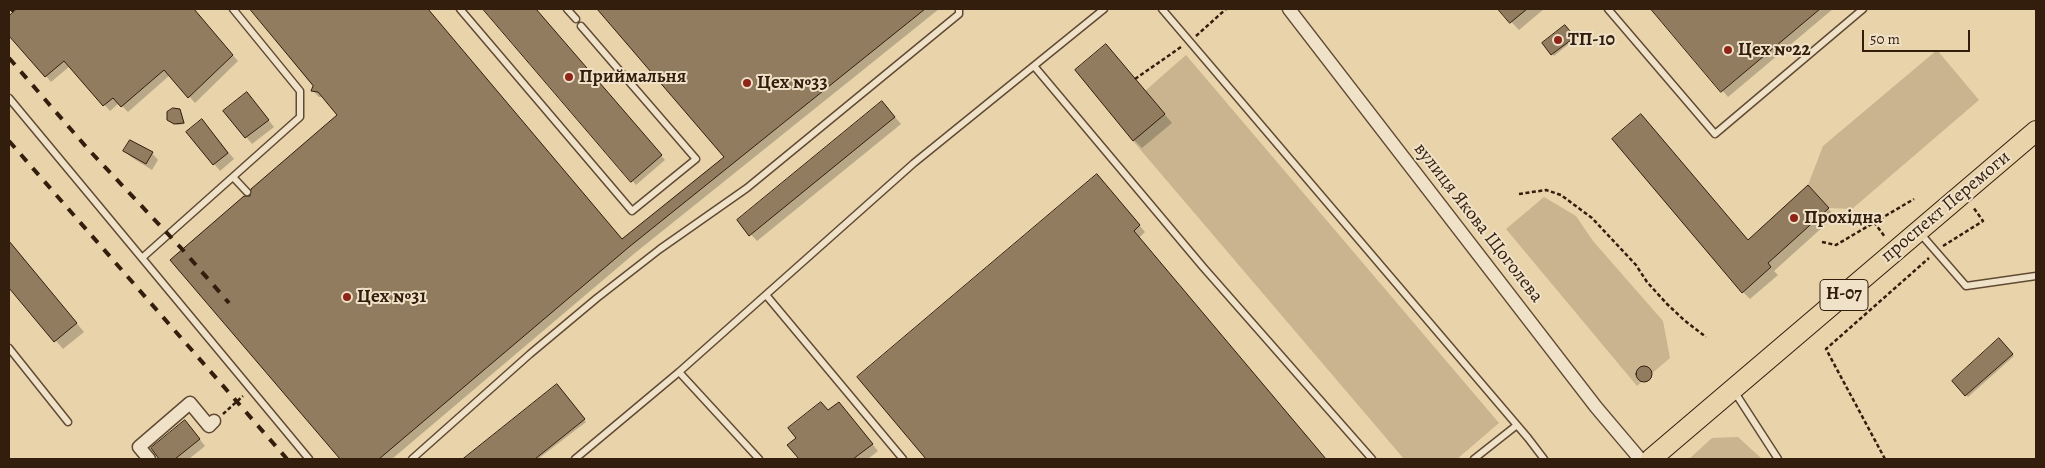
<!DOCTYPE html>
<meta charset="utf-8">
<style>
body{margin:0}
#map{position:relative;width:2045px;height:468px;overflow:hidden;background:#e8d3aa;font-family:Alegreya,serif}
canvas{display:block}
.frame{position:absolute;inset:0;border:10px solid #331d0d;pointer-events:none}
.scale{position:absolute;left:1862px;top:30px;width:108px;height:22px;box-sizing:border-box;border:2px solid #331d0d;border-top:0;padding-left:6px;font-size:15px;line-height:18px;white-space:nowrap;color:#331d0d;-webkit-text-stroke:4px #f0e2c8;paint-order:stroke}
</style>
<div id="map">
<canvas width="2045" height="468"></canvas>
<div class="frame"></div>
<div class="scale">50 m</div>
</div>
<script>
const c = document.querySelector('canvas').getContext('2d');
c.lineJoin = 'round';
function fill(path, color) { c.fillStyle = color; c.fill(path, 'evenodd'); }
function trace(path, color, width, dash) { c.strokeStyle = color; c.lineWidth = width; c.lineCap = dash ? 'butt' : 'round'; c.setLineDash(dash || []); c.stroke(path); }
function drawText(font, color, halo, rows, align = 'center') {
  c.font = font + ' Alegreya,serif'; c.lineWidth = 4; c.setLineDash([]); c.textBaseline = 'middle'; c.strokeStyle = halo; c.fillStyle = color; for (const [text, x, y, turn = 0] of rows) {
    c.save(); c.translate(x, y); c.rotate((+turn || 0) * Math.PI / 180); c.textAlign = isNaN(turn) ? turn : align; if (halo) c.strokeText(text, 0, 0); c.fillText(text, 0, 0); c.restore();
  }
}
fill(new Path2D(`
 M1937 50 1979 100 1852 209 1829 208 1808 185 1823 146Z
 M1186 55 1499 423 1457 459H1404L1133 141 1145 91Z
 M1544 197 1576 216 1593 241 1663 321 1670 358 1637 386 1506 229Z
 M1738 437 1762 459H1689L1712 438Z`), '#c9b48f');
fill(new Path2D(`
 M19 9H193L238 61 195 103 170 75 128 112 119 103 110 111 70 66 51 82 46 76 9 34V18Z
 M251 9H427L623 240 726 157 599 9H939L635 253 392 459H342L171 260 251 197 339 115 324 97H319L313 91 314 85Z
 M485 9H535L665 160 636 185Z
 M1499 9H1544L1519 30Z
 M1653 9H1833L1728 97Z
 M1567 28 1575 39 1554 56 1544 43Z
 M1114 54 1172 123 1142 148 1134 140Z
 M247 93 274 127 252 144 225 111Z
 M882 102 901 124 757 241 738 220Z
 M180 110 185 124 177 125 171 121Z
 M208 127 234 159 220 171 188 132Z
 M125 151 152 153 158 160 152 170 131 157Z
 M1103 182 1145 232 1139 238 1326 459H928L859 378Z
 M1815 194 1835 216 1774 271 1778 275 1750 299 1743 292Z
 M9 241 84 332 63 349 9 286Z
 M1999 340 2014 356 1968 397 1954 381Z
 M1638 375a7 7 0 1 1 14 0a7 7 0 1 1-14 0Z
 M557 386 586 422 538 459H465Z
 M845 410 878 451 868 459H800L789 445 828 412Z
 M191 428 205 446 189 459H161L152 448Z`), '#0003');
const building = new Path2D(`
 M17 9H194L233 55 188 98 164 70 121 107 113 98 103 106 64 61 45 77 9 36V16Z
 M250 9H428L622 239 724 157 597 9H925L629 247 379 459H340L170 260 244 196H250L251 189 337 115 318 92 311 91 313 86Z
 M483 9H536L662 155 631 182Z
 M1498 9H1527L1510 23Z
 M1651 9H1820L1721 92Z
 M1565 25 1575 37 1551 55 1542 43Z
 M1106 44 1165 114 1133 141 1075 70Z
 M247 92 269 120 245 138 223 111Z
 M882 101 895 117 749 236 737 220Z
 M173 108 180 109 184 123 174 124 167 120V112Z
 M1641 114 1748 240 1808 185 1829 208 1768 263 1771 267 1742 293 1612 139Z
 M202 119 228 153 213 165 186 132Z
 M130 140 153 152 146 164 123 151Z
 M1097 174 1140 225 1134 231 1326 459H926L857 377Z
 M9 241 77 323 54 342 9 288Z
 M1999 338 2013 354 1965 396 1952 381Z
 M1636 374a8 8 0 1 1 16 0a8 8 0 1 1-16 0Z
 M557 384 585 419 535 459H463Z
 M821 402 828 410 839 402 873 444 853 459H799L787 445 796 438 788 428Z
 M185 420 200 439 175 459H159L151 448Z`);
fill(building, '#917c5f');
trace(building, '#331d0d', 1);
const lane = new Path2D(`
 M460 9 632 211 696 159 581 26
 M567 9 576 19
 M1162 9 1528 438 1544 459
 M1608 9 1715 134 1863 9
 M1034 66 1203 267 1372 459
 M9 98 309 459
 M233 177 247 192
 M1919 232 1966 286 2036 276
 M142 258 300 117V91L233 9
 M766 295 903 459
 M9 348 68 422
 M679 372 759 459
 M1734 391 1778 459
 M412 459 530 354 597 298 660 249 747 188 959 14V9
 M575 459 679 372 914 163 1104 9
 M1474 459 1517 425`);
const street = new Path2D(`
 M1289 9 1596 407 1640 459
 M149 459 139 447 190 403 209 426 214 421`);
const primary = new Path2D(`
 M1651 459 2036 131`);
trace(lane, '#604a34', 9);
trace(street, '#604a34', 15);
trace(primary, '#331d0d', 22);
trace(new Path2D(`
 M1196 36 1226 9
 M1135 79 1181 47
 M1519 194 1546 190 1561 195 1592 218 1636 265 1647 282 1667 304 1684 320 1706 337
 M1874 222 1885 237
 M1822 242 1836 245 1914 199
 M1943 246 1983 221 1973 207
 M223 414 243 396
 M1885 459 1826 349 1929 258`), '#331d0d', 2.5, [4, 2.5]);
trace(lane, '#f0e2c8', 6);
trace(street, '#f0e2c8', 12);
trace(primary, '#e8d3aa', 20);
trace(new Path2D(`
 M11 9 14 11
 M9 58 88 149 182 249 229 303
 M9 141 287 459`), '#331d0d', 4, [9, 9]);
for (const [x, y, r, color] of [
 [1558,40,5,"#8f2418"],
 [1728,50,5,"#8f2418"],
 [569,77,5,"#8f2418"],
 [747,83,5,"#8f2418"],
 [1794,218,5,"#8f2418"],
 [347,297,5,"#8f2418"]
]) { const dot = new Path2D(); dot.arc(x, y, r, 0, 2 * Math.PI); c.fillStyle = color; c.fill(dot); trace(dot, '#f0e2c8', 2); }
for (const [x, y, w] of [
 [1844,295,48]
]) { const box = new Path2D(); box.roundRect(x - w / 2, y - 15.5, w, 31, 4); c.fillStyle = '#f0e2c8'; c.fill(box); trace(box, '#331d0d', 1); }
drawText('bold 18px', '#331d0d', null, [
 ["Н-07",1844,295]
]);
drawText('bold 19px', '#331d0d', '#f0e2c8', [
 ["ТП-10",1568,40],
 ["Цех №22",1738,50],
 ["Приймальня",579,77],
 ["Цех №33",757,83],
 ["Прохідна",1804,218],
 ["Цех №31",357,297]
], 'left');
drawText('19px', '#331d0d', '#f0e2c8', [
 ["проспект Перемоги",1946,207,-40],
 ["вулиця Якова Щоголева",1478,223,52]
]);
</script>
